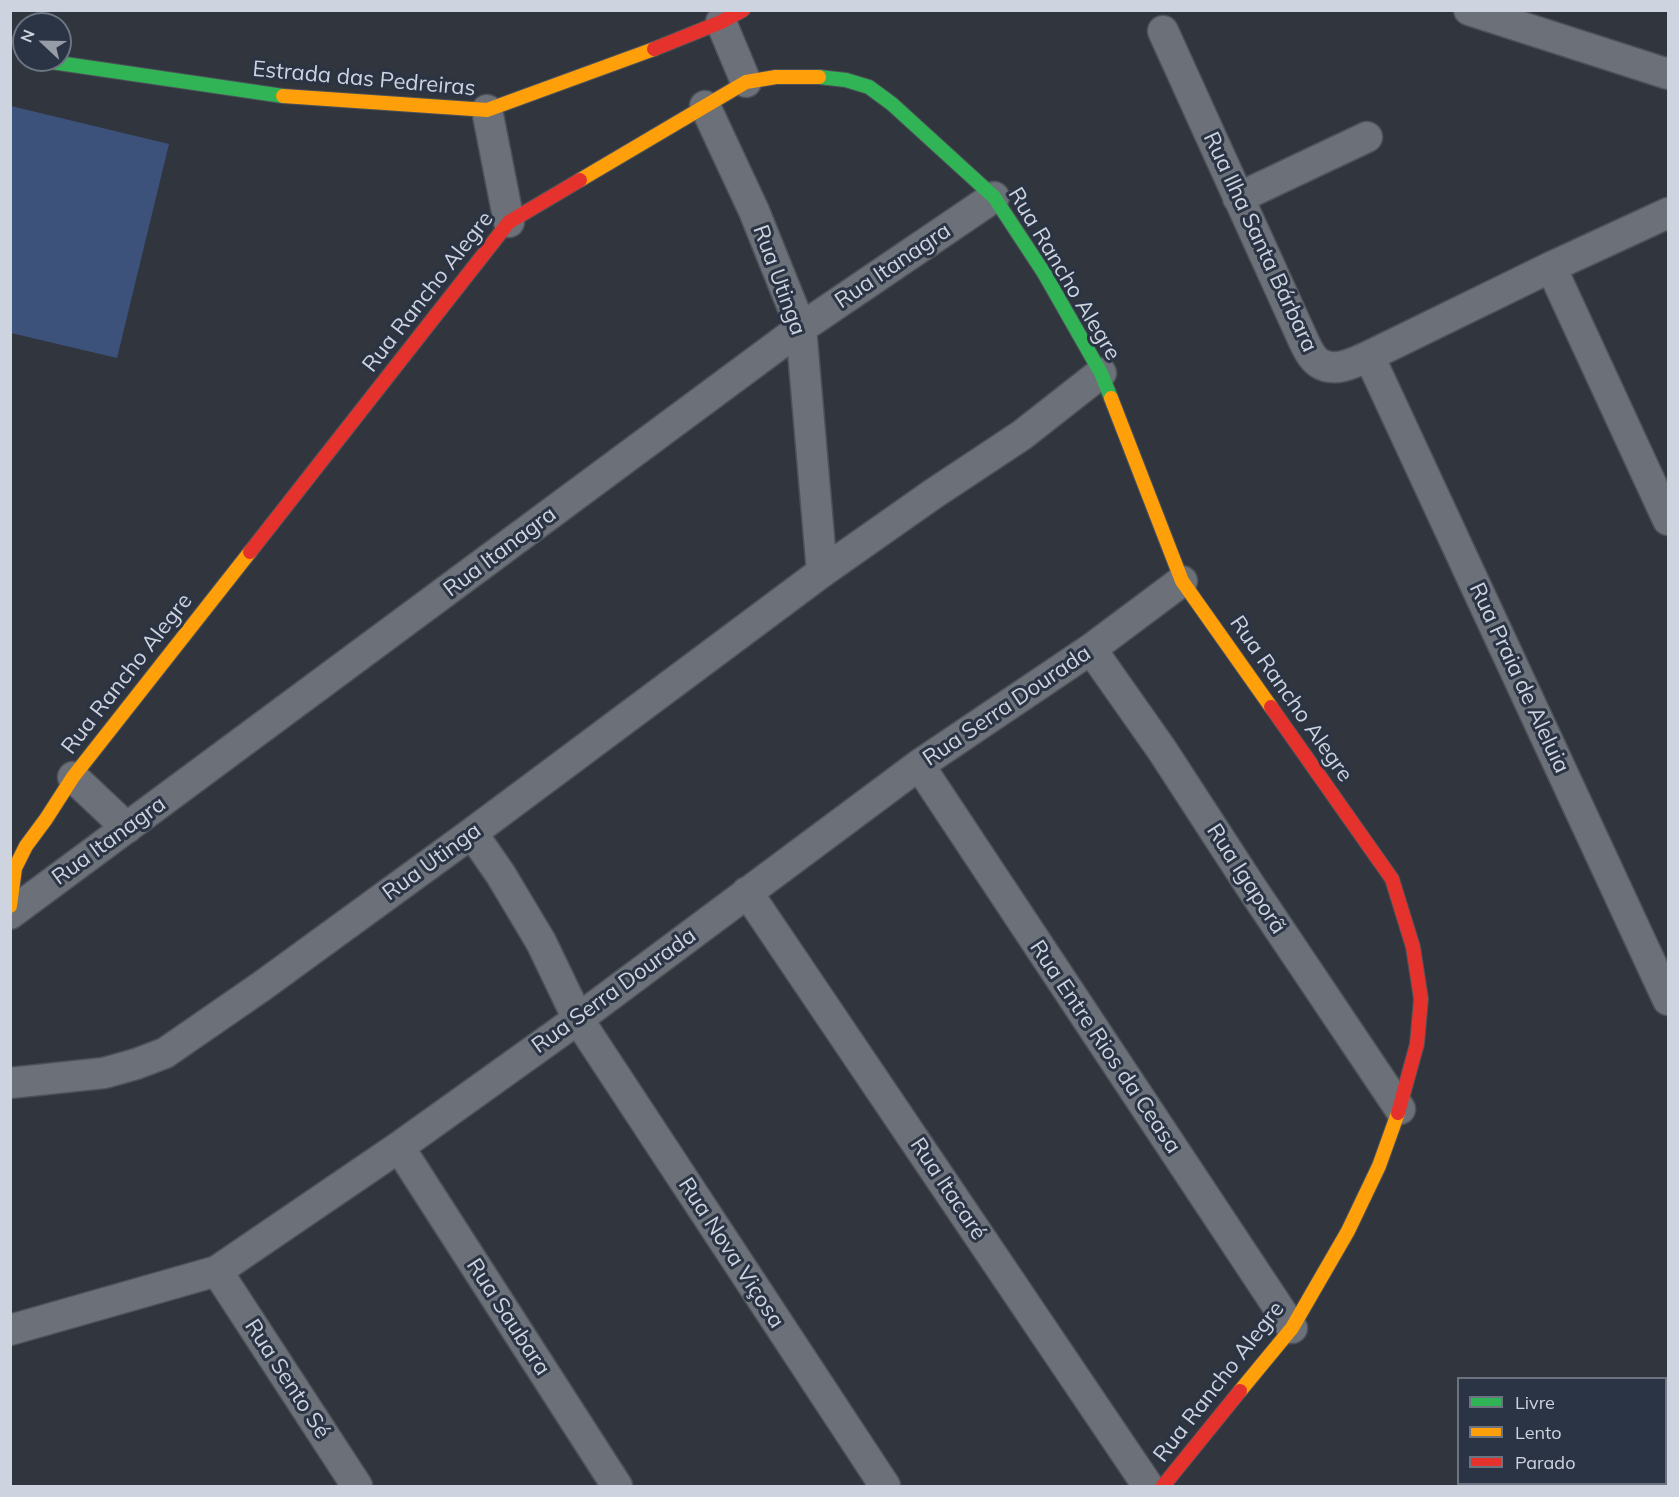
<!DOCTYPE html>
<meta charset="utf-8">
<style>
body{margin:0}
#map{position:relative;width:1679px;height:1497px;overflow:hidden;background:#30353e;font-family:Mulish,sans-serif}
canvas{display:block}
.frame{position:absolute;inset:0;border:12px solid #ced4df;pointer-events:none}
.legend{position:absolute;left:1457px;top:1377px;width:210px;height:108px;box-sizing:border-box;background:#2a3444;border:2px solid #6c7482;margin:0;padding:8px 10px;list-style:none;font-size:18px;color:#ced4df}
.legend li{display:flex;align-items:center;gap:12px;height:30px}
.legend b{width:30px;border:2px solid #6c7482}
.north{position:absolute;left:12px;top:12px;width:60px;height:60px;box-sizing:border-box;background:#2a3444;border:2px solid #6c7482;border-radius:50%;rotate:292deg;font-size:16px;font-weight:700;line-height:24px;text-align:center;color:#ced4df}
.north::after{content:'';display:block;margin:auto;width:21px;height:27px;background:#979ca7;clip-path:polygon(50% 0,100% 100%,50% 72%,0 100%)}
</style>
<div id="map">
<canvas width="1679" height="1497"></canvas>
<div class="frame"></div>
<ul class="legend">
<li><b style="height:8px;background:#30b455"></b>Livre</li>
<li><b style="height:8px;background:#ff9f0a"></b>Lento</li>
<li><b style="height:8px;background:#e5322d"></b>Parado</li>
</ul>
<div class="north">N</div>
</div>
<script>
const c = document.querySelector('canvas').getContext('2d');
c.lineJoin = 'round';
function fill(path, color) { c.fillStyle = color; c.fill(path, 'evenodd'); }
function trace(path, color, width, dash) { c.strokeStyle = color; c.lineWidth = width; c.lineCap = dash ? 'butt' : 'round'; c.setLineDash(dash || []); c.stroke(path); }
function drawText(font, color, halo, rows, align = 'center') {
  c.font = font + ' Mulish,sans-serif'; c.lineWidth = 6; c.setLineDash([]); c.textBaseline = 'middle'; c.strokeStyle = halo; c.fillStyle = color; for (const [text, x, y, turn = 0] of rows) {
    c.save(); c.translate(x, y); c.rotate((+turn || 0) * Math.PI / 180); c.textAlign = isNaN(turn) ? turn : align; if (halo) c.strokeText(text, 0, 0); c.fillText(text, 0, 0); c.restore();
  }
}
fill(new Path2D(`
 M11 106 169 144 117 358 11 333Z`), '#3d527a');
const street = new Path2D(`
 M1469 10 1668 74
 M721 22 746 82
 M1163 31 1301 335C1305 344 1311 358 1319 363 1334 373 1354 363 1369 356L1551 267 1668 213
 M705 106 754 211 801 328 822 572
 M487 110 509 222
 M1238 198 1367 137
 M1551 267 1668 520
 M1369 356 1668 1000
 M1091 649 1162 750 1251 887 1400 1109
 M919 765 1292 1328
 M73 777 127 828
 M472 833 501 875 541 942 578 1019 885 1486
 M747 892 1148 1486
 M10 914 801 328 994 197
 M10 1083 104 1073 136 1064 165 1053 262 986 472 833 822 572 933 494 1022 435 1101 373
 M399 1147 617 1486
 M217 1271 357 1486
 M10 1330 217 1271 399 1147 578 1019 919 765 1091 649 1182 581
 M1665 1486 1668 1482`);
const fast = new Path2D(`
 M38 60 283 96
 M819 77 846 80 869 87 892 104 994 197 1044 273 1101 373 1111 398`);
const slow = new Path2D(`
 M283 96 487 110 654 49
 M580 180 746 82 776 77H819
 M1111 398 1182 581 1271 707
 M10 906 15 868 26 846 46 819 73 777 250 552
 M1240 1391 1292 1328 1348 1231 1379 1166 1398 1113`);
const jam = new Path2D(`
 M654 49 721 22 743 10
 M250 552 509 222 580 180
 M1271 707 1392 879 1413 947 1421 999 1417 1044 1398 1113
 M1163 1486 1240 1391`);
trace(street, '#4d5159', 33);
trace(fast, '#4d5159', 16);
trace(slow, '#4d5159', 16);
trace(jam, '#4d5159', 16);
trace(street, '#6c7179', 30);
trace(fast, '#30b455', 14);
trace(slow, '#ff9f0a', 14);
trace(jam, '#e5322d', 14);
drawText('22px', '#ced4df', '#2a3444', [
 ["Estrada das Pedreiras",364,79,5],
 ["Rua Ilha Santa Bárbara",1260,242,65],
 ["Rua Itanagra",893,266,-34],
 ["Rua Rancho Alegre",1064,274,59],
 ["Rua Utinga",779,280,70],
 ["Rua Rancho Alegre",428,292,-52],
 ["Rua Itanagra",500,552,-37],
 ["Rua Rancho Alegre",127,674,-52],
 ["Rua Praia de Aleluia",1519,678,65],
 ["Rua Rancho Alegre",1291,699,55],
 ["Rua Serra Dourada",1007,706,-34],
 ["Rua Itanagra",109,841,-36],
 ["Rua Utinga",432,862,-36],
 ["Rua Igaporã",1246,879,57],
 ["Rua Serra Dourada",614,991,-36],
 ["Rua Entre Rios da Ceasa",1105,1047,56],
 ["Rua Itacaré",948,1189,56],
 ["Rua Nova Viçosa",731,1253,57],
 ["Rua Saubara",508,1317,57],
 ["Rua Sento Sé",287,1379,57],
 ["Rua Rancho Alegre",1219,1382,-52]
]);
</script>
